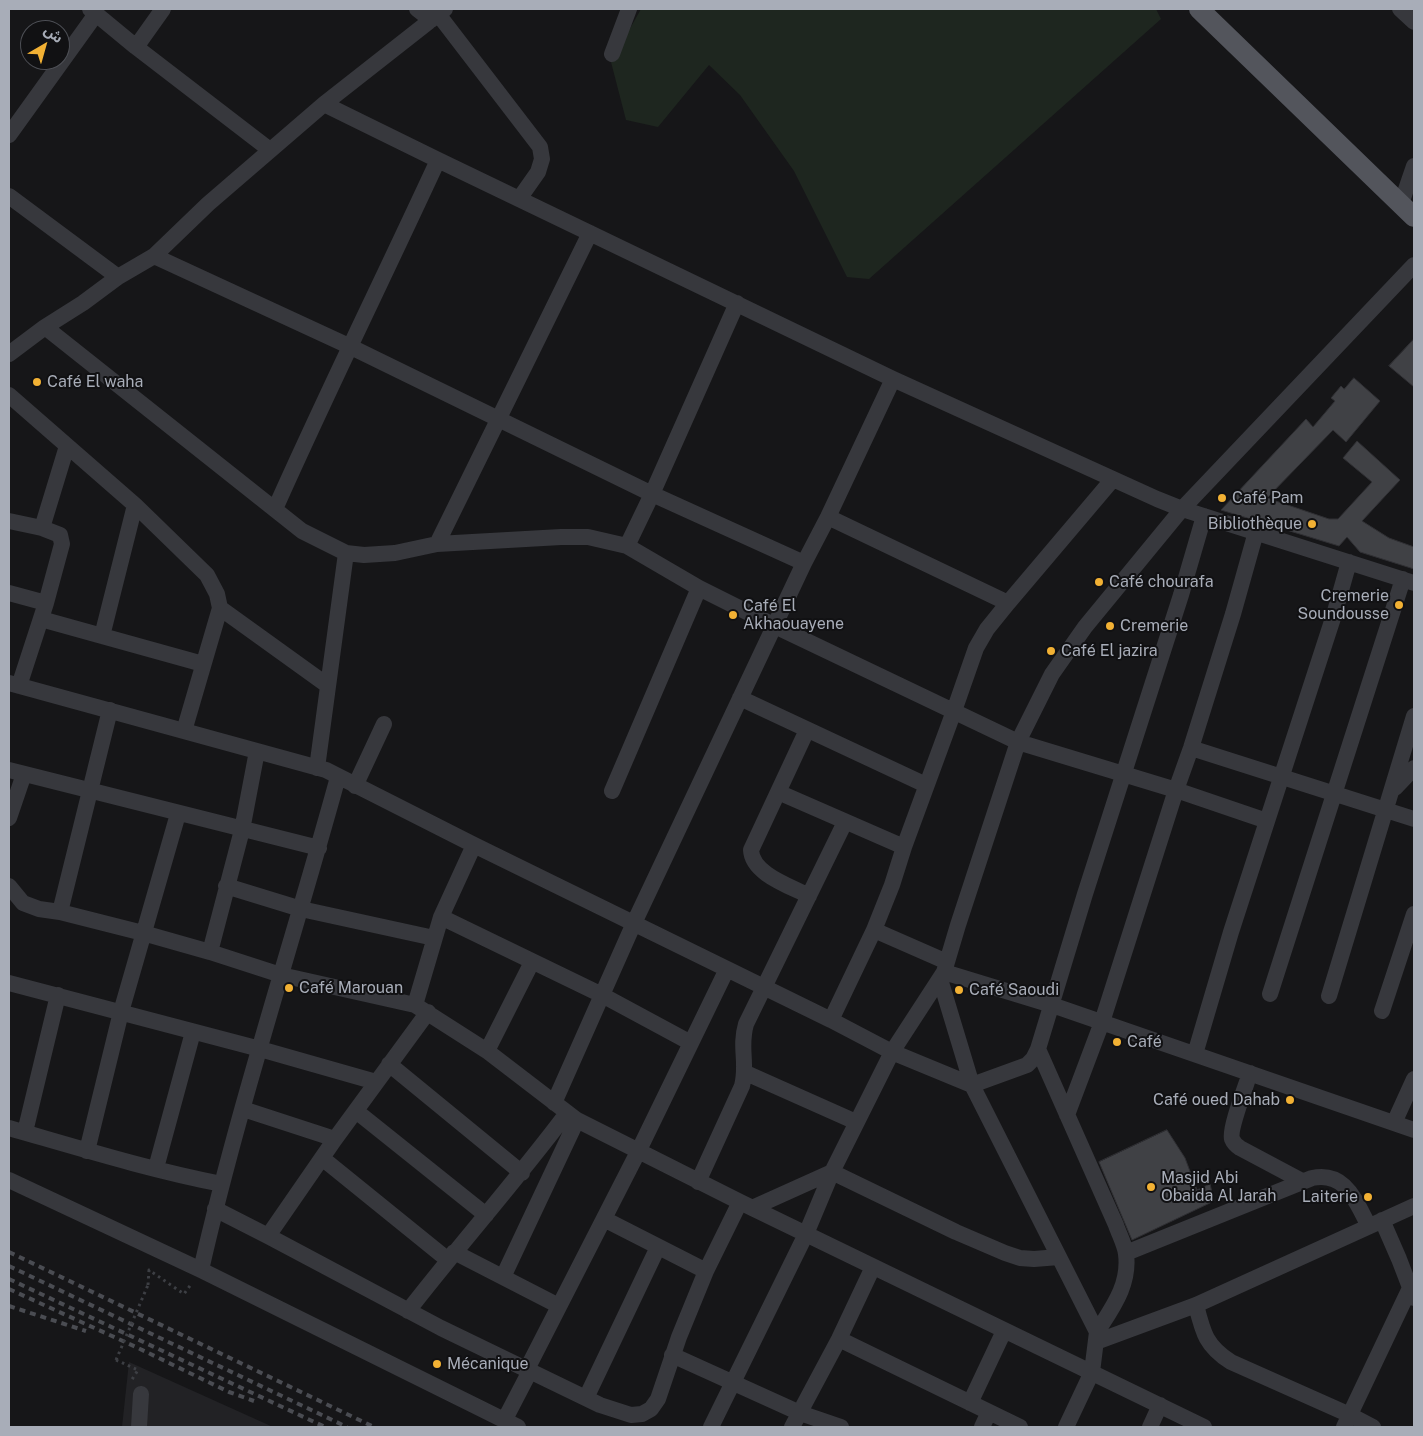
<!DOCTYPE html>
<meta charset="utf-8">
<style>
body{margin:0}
#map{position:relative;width:1423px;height:1436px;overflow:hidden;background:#161618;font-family:"Public Sans","Noto Sans Arabic",sans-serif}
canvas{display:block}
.frame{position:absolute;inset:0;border:10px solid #a8adb8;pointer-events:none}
.north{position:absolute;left:20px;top:20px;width:50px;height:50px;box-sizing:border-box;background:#111113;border:1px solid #4d4f55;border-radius:50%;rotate:38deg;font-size:14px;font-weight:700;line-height:20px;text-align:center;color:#a8adb8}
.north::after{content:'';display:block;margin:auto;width:18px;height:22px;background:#f2b134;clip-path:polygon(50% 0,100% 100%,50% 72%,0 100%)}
</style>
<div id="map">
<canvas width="1423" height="1436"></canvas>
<div class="frame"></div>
<div class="north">ش</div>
</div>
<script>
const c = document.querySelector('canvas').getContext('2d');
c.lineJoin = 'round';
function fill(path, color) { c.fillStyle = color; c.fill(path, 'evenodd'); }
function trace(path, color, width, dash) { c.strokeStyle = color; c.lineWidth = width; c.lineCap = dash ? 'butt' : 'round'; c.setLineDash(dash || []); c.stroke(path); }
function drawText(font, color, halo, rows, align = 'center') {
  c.font = font + ' "Public Sans",sans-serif'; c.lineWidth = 4; c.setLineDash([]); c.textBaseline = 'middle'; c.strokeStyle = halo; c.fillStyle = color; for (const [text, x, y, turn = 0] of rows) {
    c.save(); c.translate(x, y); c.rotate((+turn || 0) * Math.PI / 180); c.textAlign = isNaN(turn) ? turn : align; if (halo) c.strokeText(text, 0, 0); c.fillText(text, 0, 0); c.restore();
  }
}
fill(new Path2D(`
 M129 1362 273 1427H122Z`), '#222225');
fill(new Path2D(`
 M641 9H1156L1161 19 869 279 847 277 794 171 740 95 709 65 658 127 626 120 611 62Z`), '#1e261f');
const building = new Path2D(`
 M1414 339V387L1389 366Z
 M1354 378 1380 401 1346 442 1333 430 1267 498 1329 519H1338L1372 482 1343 458 1357 441 1400 480 1362 521 1389 538 1414 547V569L1360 552 1347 537 1339 546 1221 510 1306 419 1313 427 1335 401 1331 398 1341 386 1344 389Z
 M1167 1130 1185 1158 1197 1190 1210 1184 1214 1201 1132 1240 1099 1162Z`);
fill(building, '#404145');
trace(building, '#303034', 1);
trace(new Path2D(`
 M148 1285 149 1270 184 1294 192 1283
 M116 1360 138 1370 131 1381`), '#3d3f44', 3, [2.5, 4]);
trace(new Path2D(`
 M90 9 136 47 270 150
 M417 9 431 20
 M1400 9 1414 22
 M438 14 540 147 542 159 538 172 519 199
 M136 47 163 9
 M612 54 629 9
 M324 104 438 160 893 379 1157 499 1182 509 1414 583
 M9 135 96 14
 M9 196 118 277
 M1401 204 1414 166
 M154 256 351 347 652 494 804 563
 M45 327 302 531 346 553 364 555 395 553 437 544 561 537H588L627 546 699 588 775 626 1018 742 1176 790 1267 821
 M9 354 45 327 83 303 118 277 154 256 208 204 324 104 445 9
 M9 395 135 505 207 575 217 594 220 608 184 731
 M275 509C327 392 384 277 438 160
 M828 517 1008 603
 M9 521 42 528 60 535 62 544 46 603 19 686
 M42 528 67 446
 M437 544 590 233
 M627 546 652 494 737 303
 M9 593 46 603
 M220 608 327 685
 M41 619 203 664
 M102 636 135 505
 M9 683 326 770 474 845 831 1020 892 1052 972 1085 1027 1065 1033 1059 1038 1049 1085 894 1181 595 1204 516
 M740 698 926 785
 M807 730 751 850C752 874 790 886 809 896
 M1191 748 1414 819
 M317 768 346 553
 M9 770 319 848
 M355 786 384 724
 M1395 788 1414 768
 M612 791 699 588
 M778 792 904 847
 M9 818 24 774
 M9 886 23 903 39 909 60 912 143 933 210 952 281 975 415 1005 487 1051 577 1120 740 1202 1204 1427
 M226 886 301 909 434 938
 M60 912 110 710
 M441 917 602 995 691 1043
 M874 930 947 962
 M210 952 242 830 257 751
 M944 972 1052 1005 1414 1130
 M940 979 972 1085 1097 1332 1092 1372 1066 1427
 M9 983 260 1049 376 1082
 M1270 994 1403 579
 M1329 996 1414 716
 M415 1005 441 917 474 845
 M1382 1011 1414 914
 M831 1020 874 930 892 885 904 847 954 711 976 648 987 629 1008 603 1113 479
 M1038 1049 1116 1225C1119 1234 1125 1245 1126 1254 1130 1285 1112 1308 1097 1332
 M487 1051 532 962
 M1195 1054 1231 932 1334 615 1349 562
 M389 1064 522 1173
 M746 1073 856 1122
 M1250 1073C1246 1086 1229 1129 1232 1139 1234 1144 1237 1146 1240 1148L1302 1181
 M554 1103 634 923 804 563 828 517 893 379
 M243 1109 335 1139
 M356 1111 486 1215
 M1067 1115 1102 1022 1176 790 1191 748 1233 614 1256 532
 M1394 1123 1414 1079
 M9 1128C79 1148 150 1170 222 1184
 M25 1132 58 995
 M87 1151 121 1012 178 814
 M322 1158 448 1260
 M156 1168 193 1032
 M9 1180 201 1270 518 1427
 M698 1182 742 1086C748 1063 739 1048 746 1024L845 822
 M752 1208 832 1172 956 1232 1005 1253 1020 1258 1034 1259 1059 1257
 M215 1209 268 1236 441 1328 600 1405 631 1415 642 1414 651 1409 658 1399 679 1337 706 1271 740 1202
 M604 1219 706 1271
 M1382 1220 1399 1259 1414 1298
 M268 1236 335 1139 428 1012
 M454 1252 559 1306
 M1126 1253 1312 1178C1346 1171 1355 1201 1369 1226
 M201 1270C239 1104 293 941 338 777
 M503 1277 577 1120
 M1196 1305C1203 1333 1206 1346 1231 1362L1350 1415 1373 1427
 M408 1311C460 1244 516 1181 567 1113
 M839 1339 1020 1427
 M1096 1342 1196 1305 1414 1206
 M672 1355 800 1413 841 1427
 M527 1369 638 1152 727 969
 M586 1398 658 1247
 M970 1403 1004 1331
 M504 1421 530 1371
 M139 1427 141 1394
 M711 1427 806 1234 832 1172 892 1052 944 972 958 925 1018 742 1052 674 1085 627 1182 509 1414 265
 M792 1427 839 1339 873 1267
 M982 1427 989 1412
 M1150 1427 1160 1405
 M1344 1427 1410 1288 1414 1287`), '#37383d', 16);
trace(new Path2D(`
 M1199 9 1414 217`), '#53555c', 20);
trace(new Path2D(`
 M9 1252 374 1427
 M9 1266 347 1427
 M9 1279 325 1427
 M9 1289 136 1347 229 1392 254 1401
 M9 1306 86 1331`), '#4a4c52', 4, [6, 5]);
trace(new Path2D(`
 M116 1360 148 1285`), '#3d3f44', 3, [2.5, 4]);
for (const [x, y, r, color] of [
 [37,382,5,"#f2b134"],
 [1222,498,5,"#f2b134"],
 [1312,524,5,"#f2b134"],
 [1099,582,5,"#f2b134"],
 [1399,605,5,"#f2b134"],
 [733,615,5,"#f2b134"],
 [1110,626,5,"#f2b134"],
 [1051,651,5,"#f2b134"],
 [289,988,5,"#f2b134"],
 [959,990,5,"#f2b134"],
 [1117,1042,5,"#f2b134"],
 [1290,1100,5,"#f2b134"],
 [1151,1187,5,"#f2b134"],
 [1368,1197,5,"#f2b134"],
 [437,1364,5,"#f2b134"]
]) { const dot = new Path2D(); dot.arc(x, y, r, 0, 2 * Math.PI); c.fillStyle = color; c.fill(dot); trace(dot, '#111113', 2); }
drawText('16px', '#a8adb8', '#111113', [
 ["Café El waha",47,382],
 ["Café Pam",1232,498],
 ["Bibliothèque",1302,524,"right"],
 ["Café chourafa",1109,582],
 ["Cremerie",1389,596,"right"],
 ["Soundousse",1389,614,"right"],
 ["Café El",743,606],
 ["Akhaouayene",743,624],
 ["Cremerie",1120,626],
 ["Café El jazira",1061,651],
 ["Café Marouan",299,988],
 ["Café Saoudi",969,990],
 ["Café",1127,1042],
 ["Café oued Dahab",1280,1100,"right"],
 ["Masjid Abi",1161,1178],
 ["Obaida Al Jarah",1161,1196],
 ["Laiterie",1358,1197,"right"],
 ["Mécanique",447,1364]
], 'left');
</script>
